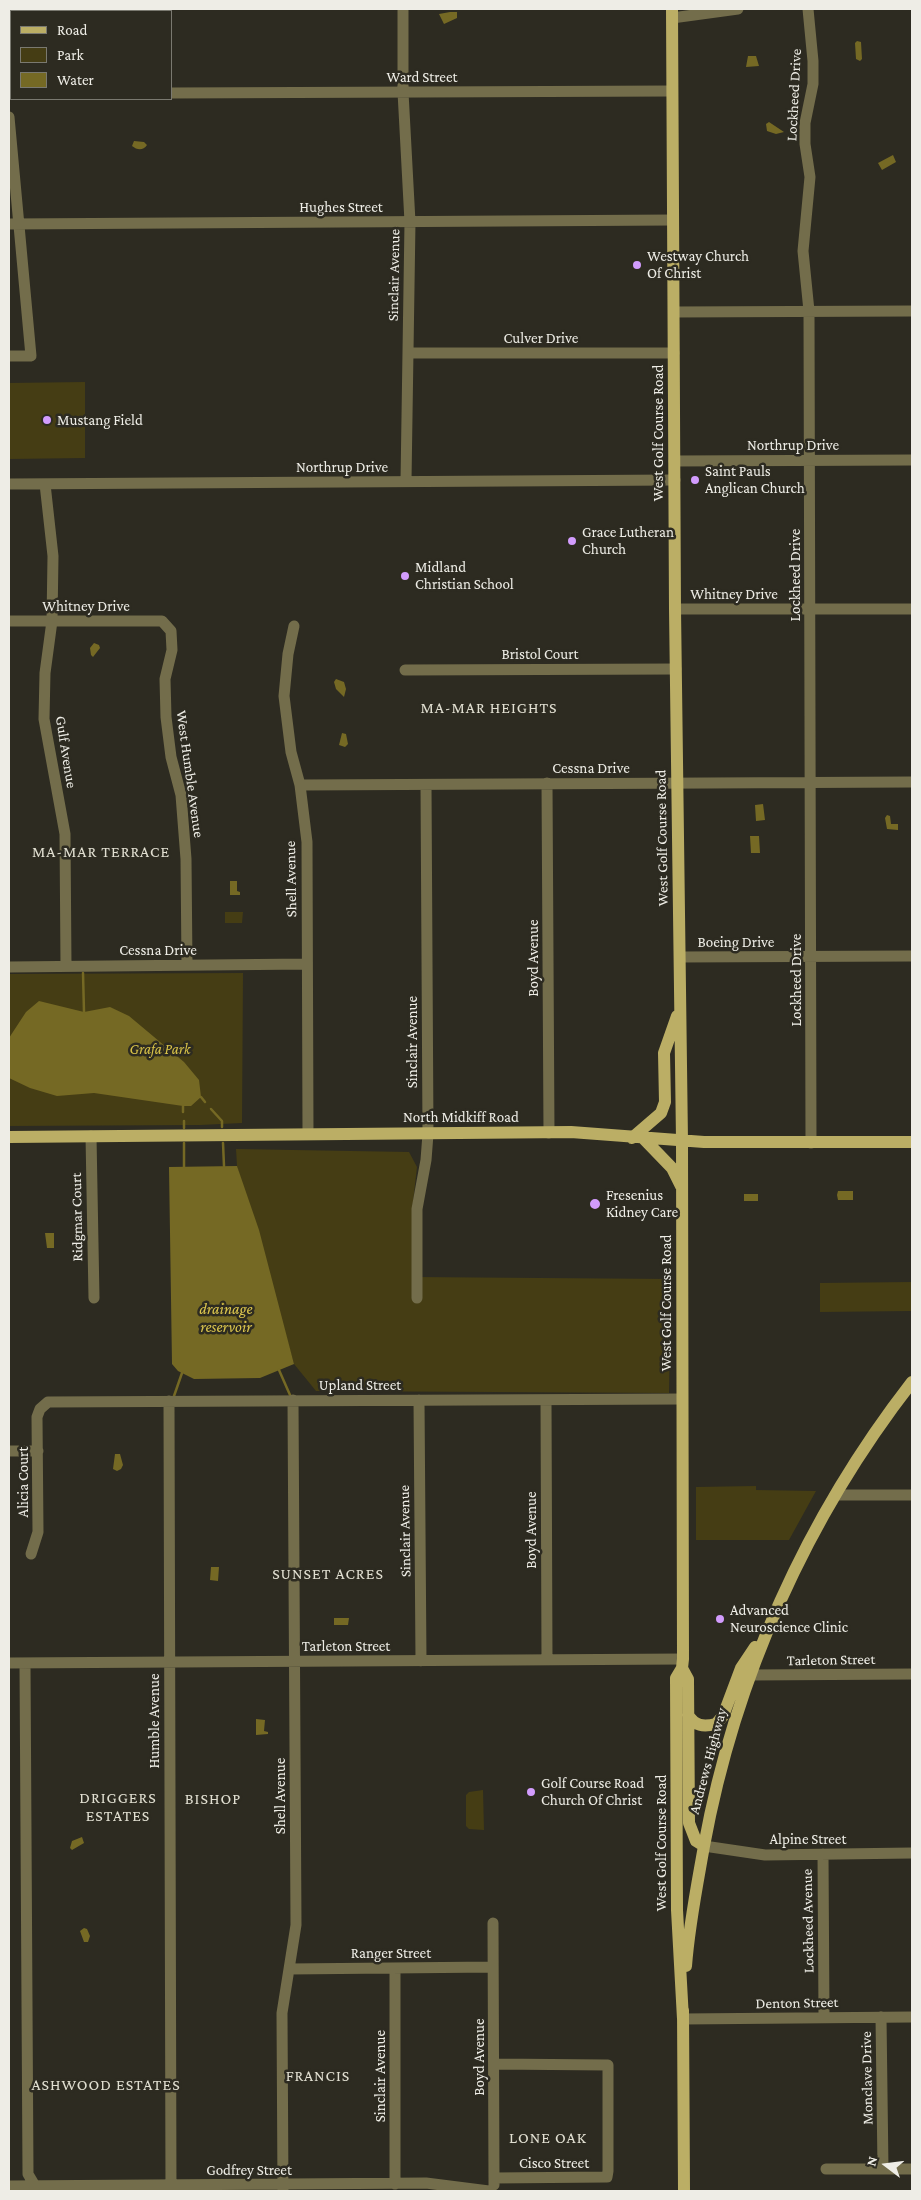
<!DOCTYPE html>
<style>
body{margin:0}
#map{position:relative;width:921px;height:2200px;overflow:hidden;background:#2d2b21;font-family:"Crimson Pro",serif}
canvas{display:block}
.frame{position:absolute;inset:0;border:10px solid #eeede6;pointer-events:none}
.legend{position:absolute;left:10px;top:10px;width:162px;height:90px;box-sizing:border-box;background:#2d2b21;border:1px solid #7a7970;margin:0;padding:6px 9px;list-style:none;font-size:15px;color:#eeede6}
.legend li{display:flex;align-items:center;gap:10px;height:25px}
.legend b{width:25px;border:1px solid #7a7970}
.north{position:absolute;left:861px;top:2140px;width:50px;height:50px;-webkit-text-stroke:4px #2d2b21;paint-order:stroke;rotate:285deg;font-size:14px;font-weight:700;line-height:20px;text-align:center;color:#eeede6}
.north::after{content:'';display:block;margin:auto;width:18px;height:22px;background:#eeede6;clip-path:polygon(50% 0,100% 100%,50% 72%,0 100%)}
</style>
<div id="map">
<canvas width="921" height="2200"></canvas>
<div class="frame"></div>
<ul class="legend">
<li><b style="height:6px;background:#bbae65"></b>Road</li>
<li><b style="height:14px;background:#453d14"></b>Park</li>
<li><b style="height:14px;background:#756924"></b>Water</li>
</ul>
<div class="north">N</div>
</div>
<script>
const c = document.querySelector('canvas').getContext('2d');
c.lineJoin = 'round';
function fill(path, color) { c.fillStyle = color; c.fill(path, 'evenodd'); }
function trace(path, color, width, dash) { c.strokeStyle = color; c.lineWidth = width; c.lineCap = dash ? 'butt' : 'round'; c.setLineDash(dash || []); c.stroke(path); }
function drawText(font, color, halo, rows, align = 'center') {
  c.font = font + ' "Crimson Pro",serif'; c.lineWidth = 5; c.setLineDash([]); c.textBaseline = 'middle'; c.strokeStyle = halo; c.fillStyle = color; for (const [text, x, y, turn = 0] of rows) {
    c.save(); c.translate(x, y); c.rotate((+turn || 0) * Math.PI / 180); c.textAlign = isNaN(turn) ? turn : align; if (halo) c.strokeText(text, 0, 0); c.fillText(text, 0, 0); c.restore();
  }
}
fill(new Path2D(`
 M85 382V458L9 459V383Z
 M225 912H243L242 923H225Z
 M243 973 242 1123 200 1125 9 1126V974Z
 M236 1149 409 1152 417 1167 412 1211 413 1277 671 1279 669 1393 316 1391 294 1364 237 1166Z
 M912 1282V1311L820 1312V1283Z
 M756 1486V1490L816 1491 789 1540H696V1487Z
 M483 1790 484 1830 469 1829 466 1826V1795L469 1792Z`), '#453d14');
fill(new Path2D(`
 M450 12H457V18L444 24 439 14Z
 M857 41 861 42 862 59 860 61 856 59 855 43Z
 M748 56H756L759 66 746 67Z
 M769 122 784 132 776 134 767 131 766 124Z
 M134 141 144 142 147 145C143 151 137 150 132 146Z
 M893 155 896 162 882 170 878 163Z
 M94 643 99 645 100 648 93 657 91 655 90 648Z
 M336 679 344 682 346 689 344 697 336 689 334 682Z
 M342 733 346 734 348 744 345 747 339 745Z
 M763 804 765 820 756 821 755 805Z
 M887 815 890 816 891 824H898V830L887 829 885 818Z
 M750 836H759L760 853H751Z
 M230 881H237V891L240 892V895H230Z
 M39 1001 84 1012 110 1007 129 1016 184 1062 199 1080 201 1097 191 1106H183L94 1093 57 1096 30 1088 9 1078V1038L26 1012Z
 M237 1166 259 1230 294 1364 260 1378 194 1379 178 1371 172 1364 169 1167Z
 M838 1191H853V1200H838L837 1195Z
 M744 1194H758V1201H744Z
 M45 1233H54V1248H47Z
 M115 1454H120L123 1465 121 1469 117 1471 113 1469Z
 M211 1567H219L218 1581 210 1580Z
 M334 1618H349L348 1625H334Z
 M256 1719 265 1720 264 1731 268 1732V1734L256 1735Z
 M82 1837 84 1843 72 1850 70 1848 72 1841Z
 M84 1928 87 1929 90 1936 88 1942H84L80 1931Z`), '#756924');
trace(new Path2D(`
 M83 973 84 1012
 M201 1097 205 1102
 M183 1106V1112
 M211 1109 222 1121V1127
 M184 1121V1128
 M184 1143V1167
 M223 1143 224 1166
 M279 1370 290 1395
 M174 1396 182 1373`), '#756924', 2.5);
trace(new Path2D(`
 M403 9V92L410 222 406 481
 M808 9 813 61V84L805 123V144L810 177 803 251 809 311 811 1143
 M672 18 738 9
 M171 93 672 91
 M9 94H11
 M9 117 31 356H9
 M9 224 673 220
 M674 312 912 311
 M408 353H674
 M674 461 912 460
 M9 484 675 480
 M45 484 53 556 52 621 45 673 44 719 65 834 66 966
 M675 609H912
 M9 621H162L171 631 172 650 165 679 166 717 171 757 181 795 186 859 187 965
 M294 626 288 654 284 696 291 752 300 785 307 842 308 1134
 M405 670 676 669
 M547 783 549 1133
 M300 785 912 782
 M680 957 912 956
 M9 967 307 964
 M91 1136 94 1298
 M417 1298V1209L426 1160 428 1134 426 785
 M419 1400 421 1661
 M546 1400 547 1660
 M169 1401 171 2191
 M9 1451H38
 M835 1495H912
 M31 1554 38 1532 37 1417 40 1409 48 1402 682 1399
 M9 1663 683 1659
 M25 1663 28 2174 38 2191
 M750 1675 912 1674
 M704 1846 765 1855 912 1853
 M823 1854 824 2017
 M493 1923 494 2185
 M289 1969 493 1967
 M881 2017 883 2169
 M683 2019 912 2017
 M826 2169H912
 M494 2178 607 2177 608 2171V2065L494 2064
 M395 2184V1968
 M9 2186 426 2183 489 2191
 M283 2191 282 2013 296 1925 293 1400`), '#736d4b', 11);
trace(new Path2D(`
 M672 9 675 609 682 1141 683 1659 682 1668 676 1678 677 1910 683 2019
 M9 1137 571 1132 704 1142H912
 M632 1138 661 1113 665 1102 664 1053 677 1016
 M644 1139 672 1168 681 1186
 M682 1668 688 1679 689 1823 696 1841 704 1846
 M688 1715C695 1726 703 1727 716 1724L723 1716 741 1668 755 1647
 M686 1966C689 1925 697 1886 704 1846 735 1677 807 1517 912 1382
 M683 2010 684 2191`), '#bbae65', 12);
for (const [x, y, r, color] of [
 [637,265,5,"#d29cfd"],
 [47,420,5,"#d29cfd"],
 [695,480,5,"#d29cfd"],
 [572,541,5,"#d29cfd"],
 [405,576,5,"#d29cfd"],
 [595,1204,6,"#d29cfd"],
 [720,1619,5,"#d29cfd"],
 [531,1792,5,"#d29cfd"]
]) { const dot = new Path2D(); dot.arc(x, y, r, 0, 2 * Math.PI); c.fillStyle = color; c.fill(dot); trace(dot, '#2d2b21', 2); }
drawText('15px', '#eeede6', '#2d2b21', [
 ["Ward Street",422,77],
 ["Lockheed Drive",794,95,-87],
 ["Hughes Street",341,207],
 ["Sinclair Avenue",394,275,-89],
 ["Culver Drive",541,338],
 ["West Golf Course Road",658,433,-90],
 ["Northrup Drive",793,445],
 ["Northrup Drive",342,467],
 ["Lockheed Drive",795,575,-90],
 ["Whitney Drive",734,594],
 ["Whitney Drive",86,606],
 ["Bristol Court",540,654],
 ["Gulf Avenue",66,752,81],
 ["Cessna Drive",591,768],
 ["West Humble Avenue",190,774,82],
 ["West Golf Course Road",662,838,-91],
 ["Shell Avenue",291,879,-91],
 ["Boeing Drive",736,942],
 ["Cessna Drive",158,950],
 ["Boyd Avenue",533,958,-90],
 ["Lockheed Drive",796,980,-90],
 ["Sinclair Avenue",412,1042,-90],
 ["North Midkiff Road",461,1117],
 ["Ridgmar Court",77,1217,-91],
 ["West Golf Course Road",666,1303,-90],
 ["Upland Street",360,1385],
 ["Alicia Court",23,1482,-90],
 ["Boyd Avenue",531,1530,-90],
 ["Sinclair Avenue",405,1531,-91],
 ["Tarleton Street",346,1646],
 ["Tarleton Street",831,1660,-1],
 ["Humble Avenue",154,1721,-90],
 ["Andrews Highway",708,1761,-75],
 ["Shell Avenue",280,1796,-90],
 ["Alpine Street",808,1839],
 ["West Golf Course Road",661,1843,-90],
 ["Lockheed Avenue",808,1921,-91],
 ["Ranger Street",391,1953],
 ["Denton Street",797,2003,-1],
 ["Boyd Avenue",479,2057,-90],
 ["Sinclair Avenue",380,2076,-90],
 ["Monclave Drive",867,2078,-91],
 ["Cisco Street",554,2163],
 ["Godfrey Street",249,2170]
]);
drawText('15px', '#eeede6', '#2d2b21', [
 ["Westway Church",647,256],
 ["Of Christ",647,273],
 ["Mustang Field",57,420],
 ["Saint Pauls",705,471],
 ["Anglican Church",705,488],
 ["Grace Lutheran",582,532],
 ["Church",582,549],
 ["Midland",415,567],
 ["Christian School",415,584],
 ["Fresenius",606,1195],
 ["Kidney Care",606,1212],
 ["Advanced",730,1610],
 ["Neuroscience Clinic",730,1627],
 ["Golf Course Road",541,1783],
 ["Church Of Christ",541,1800]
], 'left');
drawText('italic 15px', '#d9c348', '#2d2b21', [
 ["Grafa Park",160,1049]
]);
c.letterSpacing = '1px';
drawText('16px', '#e1dfd1', '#2d2b21', [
 ["MA-MAR HEIGHTS",489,708],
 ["MA-MAR TERRACE",101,852],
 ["SUNSET ACRES",328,1574],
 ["DRIGGERS",118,1798],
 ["ESTATES",118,1816],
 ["BISHOP",213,1799],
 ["FRANCIS",318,2076],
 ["ASHWOOD ESTATES",106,2085],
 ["LONE OAK",548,2138]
]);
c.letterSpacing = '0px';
drawText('italic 16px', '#dec84e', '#2d2b21', [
 ["drainage",226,1309],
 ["reservoir",226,1327]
]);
</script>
